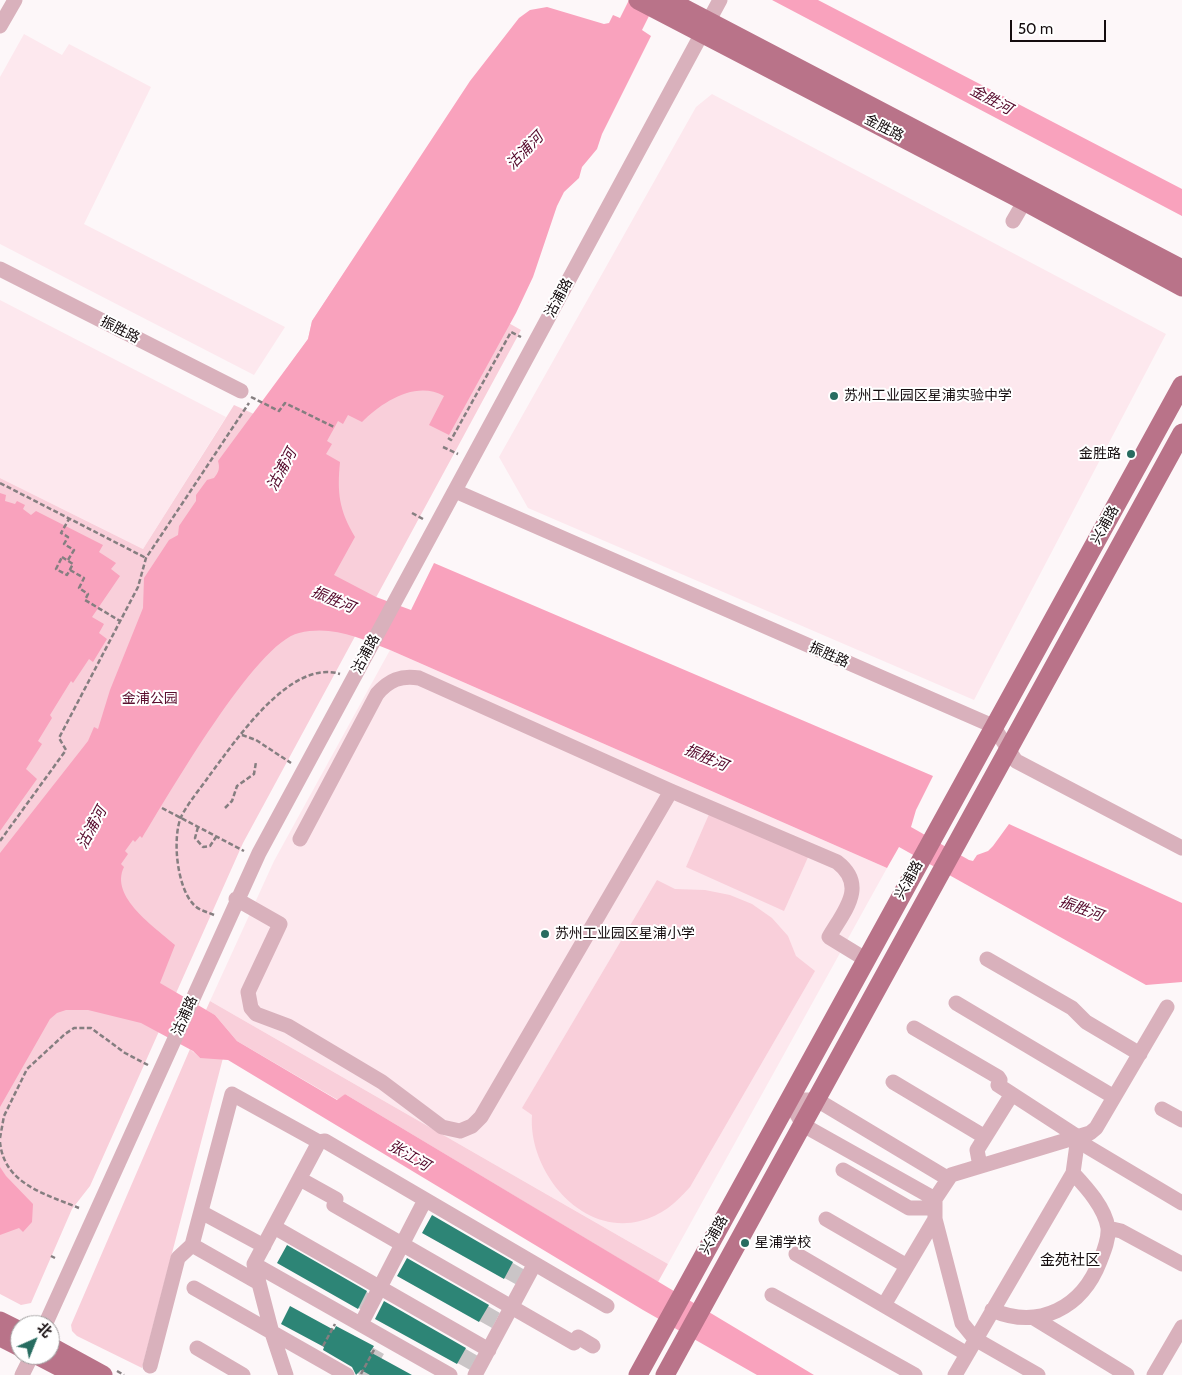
<!DOCTYPE html>
<meta charset="utf-8">
<style>
body{margin:0}
#map{position:relative;width:1182px;height:1375px;overflow:hidden;background:#fdf7f9;font-family:Cabin,"Noto Sans SC",sans-serif}
canvas{display:block}
.north{position:absolute;left:10px;top:1315px;width:50px;height:50px;box-sizing:border-box;background:#fff;border:1px solid #a19e9f;border-radius:50%;rotate:44deg;font-size:14px;font-weight:700;line-height:20px;text-align:center;color:#150d0f}
.north::after{content:'';display:block;margin:auto;width:18px;height:22px;background:#276c60;clip-path:polygon(50% 0,100% 100%,50% 72%,0 100%)}
.scale{position:absolute;left:1010px;top:20px;width:96px;height:22px;box-sizing:border-box;border:2px solid #150d0f;border-top:0;padding-left:6px;font-size:15px;line-height:18px;white-space:nowrap;color:#150d0f;-webkit-text-stroke:4px #fff;paint-order:stroke}
</style>
<div id="map">
<canvas width="1182" height="1375"></canvas>
<div class="north">北</div>
<div class="scale">50 m</div>
</div>
<script>
const c = document.querySelector('canvas').getContext('2d');
c.lineJoin = 'round';
function fill(path, color) { c.fillStyle = color; c.fill(path, 'evenodd'); }
function trace(path, color, width, dash) { c.strokeStyle = color; c.lineWidth = width; c.lineCap = dash ? 'butt' : 'round'; c.setLineDash(dash || []); c.stroke(path); }
function drawText(font, color, halo, rows, align = 'center') {
  c.font = font + ' Cabin,"Noto Sans SC",sans-serif'; c.lineWidth = 4; c.setLineDash([]); c.textBaseline = 'middle'; c.strokeStyle = halo; c.fillStyle = color; for (const [text, x, y, turn = 0] of rows) {
    c.save(); c.translate(x, y); c.rotate((+turn || 0) * Math.PI / 180); c.textAlign = isNaN(turn) ? turn : align; if (halo) c.strokeText(text, 0, 0); c.fillText(text, 0, 0); c.restore();
  }
}
fill(new Path2D(`
 M24 34 62 55 69 44 151 87 84 224 285 327 254 375 0 244V77Z
 M712 94 1166 334 974 700 528 508 499 457 696 107Z
 M0 300 226 417 143 549 0 478Z
 M390 650 887 868 668 1264 210 1001 274 861Z`), '#fde8ee');
fill(new Path2D(`
 M365 242 521 330 243 843 90 1186 72 1209 31 1303 21 1305 0 1294V478L143 549 234 405 254 414 308 339 312 321Z
 M710 812 809 855 784 911 686 867Z
 M657 880 675 889 705 890 730 895 752 904 772 918 788 936 796 956 815 971 690 1187C676 1203 661 1216 640 1221 580 1236 528 1170 532 1115L522 1108Z
 M210 1001 668 1264 658 1282 345 1094 338 1100 237 1041 215 1015 206 1010Z
 M190 1049 200 1058H223L142 1368 77 1336 72 1331 71 1325Z`), '#f9cfda');
fill(new Path2D(`
 M629 0H657L642 30 651 36 602 134 597 149 582 167 579 178 564 192 557 206 533 277 516 313 449 435 429 425 444 396C416 380 382 402 362 422L348 415 343 424 338 421 327 441 332 444 326 454 340 462C337 493 339 510 355 537L334 575 376 597 411 610 434 563 933 776 916 810 911 827 969 860 973 861 977 855 988 851 993 846 1009 824 1182 903V982L1146 985 899 847 887 868 390 650C360 638 332 625 299 633 256 642 168 796 142 838L140 836 135 842 133 840 125 851 128 854 121 864 124 867C109 897 155 927 175 945L160 983 215 1015 237 1041 337 1100 345 1094 814 1375H757L643 1310 228 1060 200 1058 193 1051 141 1023 88 1010H66L57 1013 50 1019 0 1107V853L88 741 94 727 98 729 110 690 143 608 144 578 169 540 178 535 179 526 196 501V495L207 480 214 478C219 472 220 468 218 461L308 339 312 321 470 81 519 18 530 10 547 7 604 24 609 23 613 15 620 18Z
 M772 0H818L1182 189V216Z
 M0 493 6 495 5 501 15 504 17 501 25 505 23 509 31 515 36 511 103 545 99 552 116 563 111 569 120 576 92 617 104 624 99 633 107 639 93 662 89 659 73 683 71 681 50 715 52 718 38 741 42 744 26 769 37 779 0 831Z
 M0 1167 6 1176 33 1204 32 1222 23 1232 19 1228 0 1235Z`), '#f9a2bd');
fill(new Path2D(`
 M433 1217 525 1270 517 1285 424 1233Z
 M287 1247 379 1299 371 1315 278 1263Z
 M408 1260 500 1313 492 1328 399 1276Z
 M384 1302 478 1356 470 1370 377 1318Z
 M337 1327 384 1354 381 1359 409 1375H359L335 1332Z`), '#0003');
fill(new Path2D(`
 M432 1215 513 1262 504 1279 422 1233Z
 M287 1245 367 1291 358 1309 277 1263Z
 M407 1258 489 1305 479 1322 397 1276Z
 M384 1301 466 1348 457 1364 375 1319Z
 M290 1306 334 1330 336 1326 374 1346 370 1352 412 1375H370L361 1370 356 1375 352 1367 323 1350 324 1347 281 1324Z`), '#2d8576');
trace(new Path2D(`
 M251 397 279 411 285 403 334 427
 M448 438 451 440 511 332 521 337
 M443 447 458 454
 M0 483 146 558
 M412 513 423 519
 M62 557 73 564 67 575 56 569Z
 M68 560 74 550 64 544 68 537 61 533 69 519
 M70 570 84 578 79 588 88 594 85 600 120 621
 M242 735 256 740 291 763
 M162 808 244 851
 M225 808 232 801 237 786 254 774 256 762
 M198 827 195 838 203 847 210 846 216 837
 M0 841 66 750 59 738 138 587 146 558 249 403
 M214 915C207 912 199 910 194 905 177 888 172 839 181 817 188 803 200 789 209 776 235 742 290 658 340 674
 M0 1138 4 1116 27 1069 65 1034 74 1028H91L125 1053 148 1065
 M0 1142C4 1184 45 1194 79 1208
 M51 1256 55 1258
 M323 1346 335 1324
 M117 1371 124 1375
 M361 1374 375 1348`), '#857e80', 2.5, [5, 2.5]);
trace(new Path2D(`
 M0 26 15 0
 M1013 221 1030 192
 M0 269 241 391
 M455 491 993 726 1016 761 1182 848
 M300 839 377 694C389 680 401 675 419 678L671 791 837 862C868 886 844 911 829 937L865 959
 M236 899 280 924 248 992 251 1008 256 1014 288 1026 382 1082 442 1127 460 1131 472 1126 481 1117 671 791
 M987 959 1072 1008 1086 1022 1140 1054
 M956 1003 1114 1097
 M914 1028 998 1077 1000 1080 998 1085 1078 1137 1088 1147 1182 1203
 M893 1082 985 1137
 M1162 1109 1182 1120
 M980 1166 977 1150 1012 1094
 M843 1170 909 1208H933
 M300 1179 336 1199 334 1205 574 1343 578 1337 593 1346
 M935 1199 803 1125 789 1100H817L947 1178
 M201 1212 264 1246
 M826 1219 907 1266
 M274 1227 489 1350
 M1108 1228 1121 1231 1182 1264
 M192 1245 259 1283
 M796 1254 967 1354
 M254 1264 450 1375
 M194 1288 347 1375
 M772 1295 915 1375
 M884 1305 935 1219
 M992 1310C1039 1330 1082 1308 1100 1261 1104 1251 1109 1239 1108 1228 1105 1208 1087 1188 1073 1173
 M1034 1318 1127 1375
 M361 1324 425 1200
 M45 1325 259 853 720 0
 M197 1348 243 1375
 M150 1366 178 1258 192 1245 232 1094 319 1142 325 1141 607 1306
 M22 1375 32 1355
 M286 1375 272 1333 254 1264 319 1142
 M475 1375 534 1265
 M955 1375 1073 1173 1078 1137
 M1038 1375 975 1339 962 1323 935 1219V1199L951 1175 1090 1133 1096 1128 1167 1007
 M1154 1375 1182 1327`), '#d9b1bc', 15);
trace(new Path2D(`
 M638 0 1024 201 1182 287
 M668 0 1182 269
 M0 1321 20 1331
 M0 1337 20 1347
 M50 1346 103 1375
 M37 1355 75 1375
 M638 1375 1182 385
 M665 1375 1182 433`), '#b97389', 19);
for (const [x, y, r, color] of [
 [834,396,5,"#276c60"],
 [1131,454,5,"#276c60"],
 [545,934,5,"#276c60"],
 [745,1243,5,"#276c60"]
]) { const dot = new Path2D(); dot.arc(x, y, r, 0, 2 * Math.PI); c.fillStyle = color; c.fill(dot); trace(dot, '#fff', 2); }
drawText('14px', '#150d0f', '#fff', [
 ["金胜路",884,128,27],
 ["沽浦路",559,298,-62],
 ["振胜路",120,330,27],
 ["兴浦路",1105,525,-61],
 ["沽浦路",366,654,-62],
 ["振胜路",829,655,24],
 ["兴浦路",909,880,-61],
 ["沽浦路",185,1016,-66],
 ["兴浦路",714,1235,-61]
]);
drawText('14px', '#150d0f', '#fff', [
 ["苏州工业园区星浦实验中学",844,396],
 ["金胜路",1121,454,"right"],
 ["苏州工业园区星浦小学",555,934],
 ["星浦学校",755,1243]
], 'left');
drawText('14px', '#5a0f2f', '#fff', [
 ["金浦公园",150,699]
]);
drawText('italic 15px', '#560a2c', '#fff', [
 ["金胜河",991,100,28],
 ["沽浦河",525,151,-46],
 ["沽浦河",282,470,-62],
 ["振胜河",333,600,23],
 ["振胜河",706,758,23],
 ["沽浦河",92,828,-62],
 ["振胜河",1081,909,20],
 ["张江河",409,1156,30]
]);
drawText('15px', '#150d0f', '#fff', [
 ["金苑社区",1070,1261]
]);
</script>
